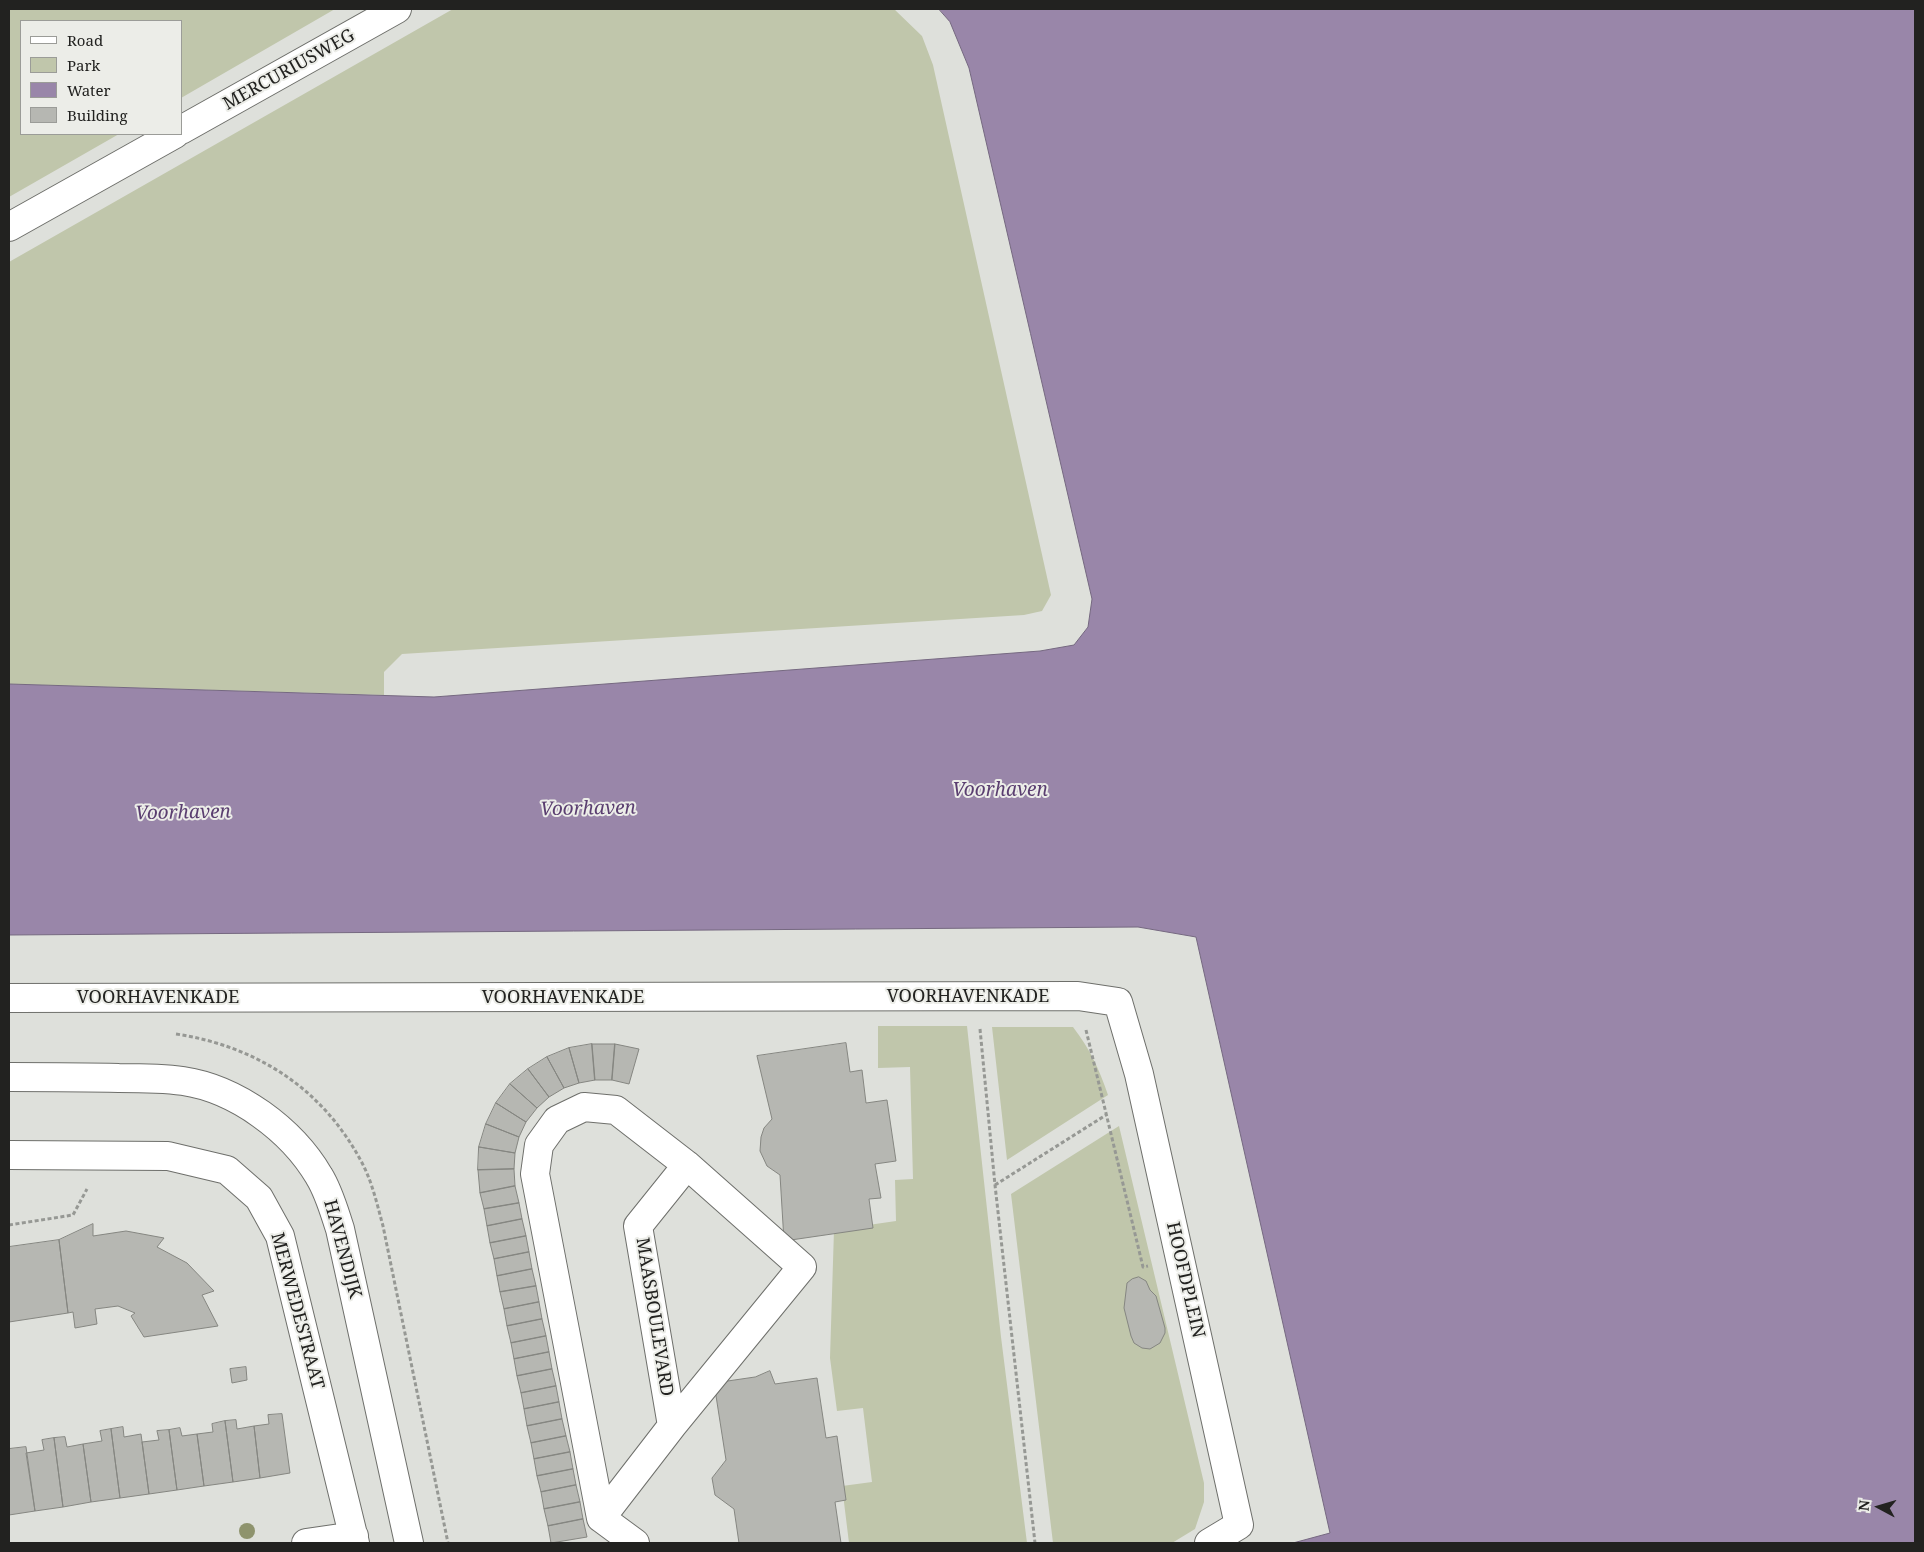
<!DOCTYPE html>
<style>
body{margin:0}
#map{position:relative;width:1924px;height:1552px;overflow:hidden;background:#dee0db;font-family:"Noto Serif",serif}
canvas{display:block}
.frame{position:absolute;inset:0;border:10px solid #222220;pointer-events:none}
.legend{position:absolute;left:20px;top:20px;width:162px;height:115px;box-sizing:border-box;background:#ecede8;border:1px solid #9b9c98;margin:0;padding:6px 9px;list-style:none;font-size:15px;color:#222220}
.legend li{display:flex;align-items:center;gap:10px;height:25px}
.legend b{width:25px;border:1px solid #9b9c98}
.north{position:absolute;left:1854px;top:1482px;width:50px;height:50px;-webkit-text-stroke:4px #ecede8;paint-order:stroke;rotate:276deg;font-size:14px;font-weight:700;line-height:20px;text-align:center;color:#222220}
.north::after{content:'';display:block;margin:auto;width:18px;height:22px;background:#222220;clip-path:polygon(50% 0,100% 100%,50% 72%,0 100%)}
</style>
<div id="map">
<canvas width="1924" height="1552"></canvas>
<div class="frame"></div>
<ul class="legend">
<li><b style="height:6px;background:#fff"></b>Road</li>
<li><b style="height:14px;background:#c0c6ab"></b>Park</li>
<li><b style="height:14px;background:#9986a9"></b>Water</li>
<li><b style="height:14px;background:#b6b7b2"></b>Building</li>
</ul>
<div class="north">N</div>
</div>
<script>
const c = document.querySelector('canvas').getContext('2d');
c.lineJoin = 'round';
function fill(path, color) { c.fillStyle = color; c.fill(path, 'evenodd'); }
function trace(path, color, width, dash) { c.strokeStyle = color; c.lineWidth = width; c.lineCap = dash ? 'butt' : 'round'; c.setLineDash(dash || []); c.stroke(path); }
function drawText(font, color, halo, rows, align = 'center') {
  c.font = font + ' "Noto Serif",serif'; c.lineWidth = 4; c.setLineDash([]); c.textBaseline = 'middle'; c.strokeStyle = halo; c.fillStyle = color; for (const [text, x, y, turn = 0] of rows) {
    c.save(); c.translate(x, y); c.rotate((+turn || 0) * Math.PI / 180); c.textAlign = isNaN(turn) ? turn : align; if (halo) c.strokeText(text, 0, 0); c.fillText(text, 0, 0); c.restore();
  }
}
fill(new Path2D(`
 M9 9H335L181 98V21H21V134H119L9 197Z
 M453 9H894L922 36 933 65 1051 595 1042 611 1024 615 402 654 384 672V695L9 684V262Z
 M878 1026H967L1001 1337 1027 1543H849L842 1486 872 1482 863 1408 837 1411 830 1358 834 1230 896 1221 895 1180 913 1179 910 1067 878 1068Z
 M992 1027H1073C1090 1049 1099 1069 1108 1095L1007 1160Z
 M1119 1126 1204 1483V1502L1195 1529 1172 1543H1053L1011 1194Z`), '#c0c6ab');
const water = new Path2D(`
 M939 9H1915V1543H1293L1330 1533 1196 937 1138 927 9 935V684L434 697 1040 651 1074 645 1088 627 1092 599 969 68 950 22Z`);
fill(water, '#9986a9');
trace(water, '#756880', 1);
const building = new Path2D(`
 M846 1043 850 1072 862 1070 866 1103 887 1100 896 1161 875 1164 881 1198 869 1199 873 1228 784 1241 780 1175 767 1166 760 1151 761 1137 764 1128 772 1119 757 1056Z
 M592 1044 595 1080 579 1083 569 1048Z
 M592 1044H615L612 1080H595Z
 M615 1044 639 1049 629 1084 612 1080Z
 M569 1048 579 1083 564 1088 547 1057Z
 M547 1057 564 1088 549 1097 528 1069Z
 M528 1069 549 1097 537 1108 510 1084Z
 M510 1084 537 1108 526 1122 496 1103Z
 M496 1103 526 1122 519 1137 486 1124Z
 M486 1124 519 1137 515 1153 479 1147Z
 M479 1147 515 1153 514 1169 478 1170Z
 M514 1169 515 1186 480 1193 478 1170Z
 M515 1186 519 1203 484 1209 480 1193Z
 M519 1203 522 1219 487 1226 484 1209Z
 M522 1219 526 1236 490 1243 487 1226Z
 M93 1224V1236L126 1231 164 1238 157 1247 187 1263 214 1291 202 1295 218 1326 144 1337 131 1316 135 1313 118 1306 95 1309 97 1324 75 1328 73 1312 68 1313 59 1240Z
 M526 1236 529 1252 494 1259 490 1243Z
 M59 1240 68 1313 9 1322V1247Z
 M529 1252 532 1269 497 1276 494 1259Z
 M532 1269 536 1286 500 1292 497 1276Z
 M1139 1277 1146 1281 1150 1290 1156 1296 1165 1328V1333L1160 1343 1150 1349 1142 1348 1134 1343 1131 1336 1124 1308 1127 1283 1132 1279Z
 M536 1286 539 1302 504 1309 500 1292Z
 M539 1302 542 1319 507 1326 504 1309Z
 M542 1319 546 1336 511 1343 507 1326Z
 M546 1336 549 1352 514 1359 511 1343Z
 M549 1352 552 1369 517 1376 514 1359Z
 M246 1367 247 1380 232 1383 230 1369Z
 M552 1369 556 1386 521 1393 517 1376Z
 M770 1371 775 1384 817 1378 826 1438 837 1436 846 1500 835 1502 841 1543H739L734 1509 715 1495 712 1478 726 1460 714 1383 755 1377Z
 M556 1386 559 1402 524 1409 521 1393Z
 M559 1402 562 1419 527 1426 524 1409Z
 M282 1414 290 1473 260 1478 254 1426 269 1424 268 1415Z
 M562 1419 566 1436 531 1443 527 1426Z
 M236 1420 237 1429 254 1426 260 1478 233 1482 225 1421Z
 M225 1421 233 1482 204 1486 197 1434 213 1432 212 1424Z
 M123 1427 124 1437 141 1434 149 1494 120 1498 111 1429Z
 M180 1428 182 1436 197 1434 204 1486 177 1490 169 1430Z
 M111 1429 120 1498 91 1502 83 1444 102 1441 100 1431Z
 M169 1430 177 1490 149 1494 142 1442 159 1440 157 1431Z
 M566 1436 570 1452 534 1459 531 1443Z
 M65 1437 67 1447 83 1444 91 1502 63 1507 54 1438Z
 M54 1438 63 1507 35 1511 26 1453 44 1450 42 1440Z
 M26 1447 35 1511 9 1515V1449Z
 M570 1452 573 1469 537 1476 534 1459Z
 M573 1469 576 1485 541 1492 537 1476Z
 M576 1485 580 1502 544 1509 541 1492Z
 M580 1502 583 1519 548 1526 544 1509Z
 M583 1519 587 1537 551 1543 548 1526Z`);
fill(building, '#b6b7b2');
trace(building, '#858681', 1);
const minor = new Path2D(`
 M181 130 397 9
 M9 227 175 134
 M9 998 1078 996 1118 1002 1139 1074 1239 1525 1209 1543
 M9 1077C45 1077 82 1077 119 1078 140 1078 162 1078 183 1081 237 1089 292 1130 319 1176 329 1192 334 1211 340 1229L409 1543
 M9 1155 168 1156 227 1170 259 1198 280 1236 355 1543
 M672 1426 638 1226 687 1165
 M601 1518 535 1174 539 1145 557 1120 584 1107 616 1110 687 1165 802 1267 672 1426 601 1518 635 1543
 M306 1543 354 1536`);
trace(minor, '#6e6f6b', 30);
trace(new Path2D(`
 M980 1029 995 1185 1035 1543
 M1086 1030 1143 1267 1148 1266
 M176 1034C256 1046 322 1088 361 1161 372 1181 377 1204 383 1226L448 1543
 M995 1185 1106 1115
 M9 1225 73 1215 87 1189`), '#969894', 3, [4, 2.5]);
trace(minor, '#fff', 28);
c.fillStyle = '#8e936d';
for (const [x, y] of [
 [247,1531]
]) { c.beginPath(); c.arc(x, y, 8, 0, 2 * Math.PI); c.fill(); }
drawText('18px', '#222220', '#ecede8', [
 ["MERCURIUSWEG",289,70,-29],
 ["VOORHAVENKADE",968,997],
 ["VOORHAVENKADE",158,998],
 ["VOORHAVENKADE",563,998],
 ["HAVENDIJK",342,1249,75],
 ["HOOFDPLEIN",1185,1280,77],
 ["MERWEDESTRAAT",297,1311,75],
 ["MAASBOULEVARD",654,1317,81]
]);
drawText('italic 19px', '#5a3e70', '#ecede8', [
 ["Voorhaven",1000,791],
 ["Voorhaven",588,809,-1],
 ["Voorhaven",183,813,-1]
]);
</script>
